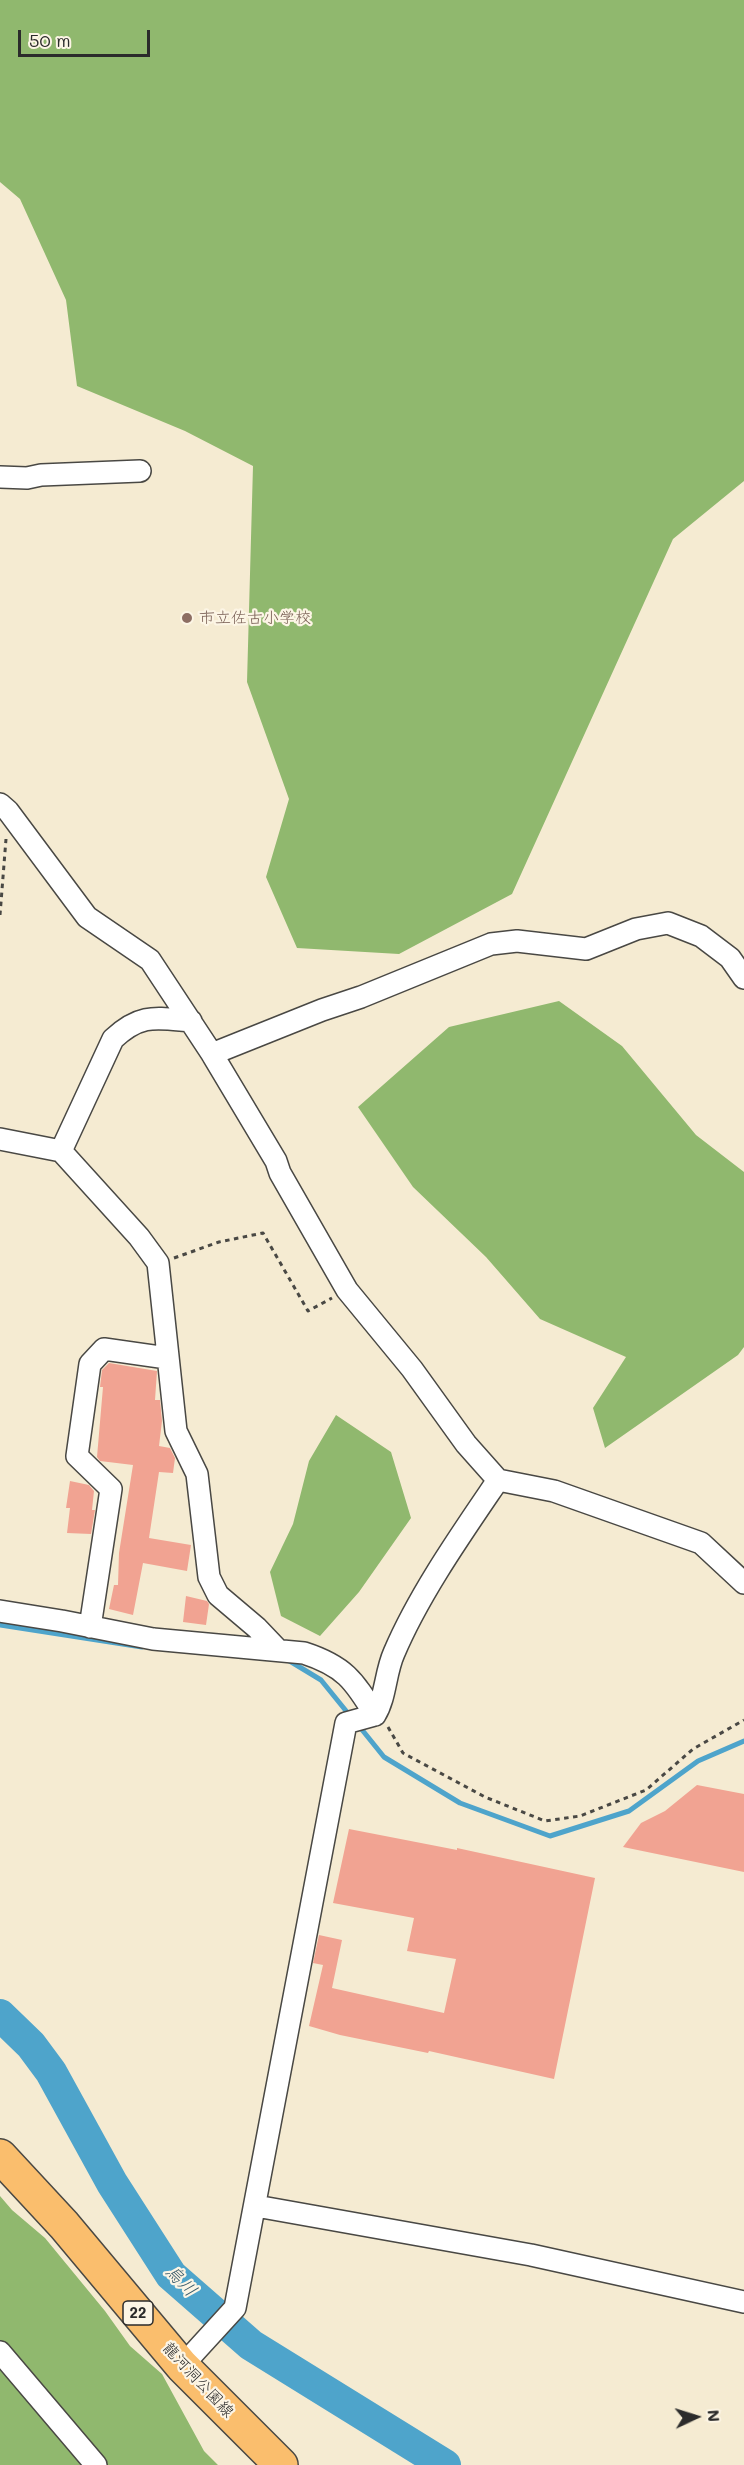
<!DOCTYPE html>
<meta charset="utf-8">
<style>
body{margin:0}
#map{position:relative;width:744px;height:2465px;overflow:hidden;background:#f5ebd2;font-family:Mali,sans-serif}
canvas{display:block}
.north{position:absolute;left:666px;top:2387px;width:60px;height:60px;-webkit-text-stroke:4px #fcf5e5;paint-order:stroke;rotate:86deg;font-size:16px;font-weight:700;line-height:24px;text-align:center;color:#2b2b2b}
.north::after{content:'';display:block;margin:auto;width:21px;height:27px;background:#2b2b2b;clip-path:polygon(50% 0,100% 100%,50% 72%,0 100%)}
.scale{position:absolute;left:18px;top:30px;width:132px;height:27px;box-sizing:border-box;border:3px solid #2b2b2b;border-top:0;padding-left:8px;font-size:18px;line-height:21px;white-space:nowrap;color:#2b2b2b;-webkit-text-stroke:4px #fcf5e5;paint-order:stroke}
</style>
<div id="map">
<canvas width="744" height="2465"></canvas>
<div class="north">N</div>
<div class="scale">50 m</div>
</div>
<script>
const c = document.querySelector('canvas').getContext('2d');
c.lineJoin = 'round';
function fill(path, color) { c.fillStyle = color; c.fill(path, 'evenodd'); }
function trace(path, color, width, dash) { c.strokeStyle = color; c.lineWidth = width; c.lineCap = dash ? 'butt' : 'round'; c.setLineDash(dash || []); c.stroke(path); }
function drawText(font, color, halo, rows, align = 'center') {
  c.font = font + ' Mali,"Klee One",sans-serif'; c.lineWidth = 4.5; c.setLineDash([]); c.textBaseline = 'middle'; c.strokeStyle = halo; c.fillStyle = color; for (const [text, x, y, turn = 0] of rows) {
    c.save(); c.translate(x, y); c.rotate((+turn || 0) * Math.PI / 180); c.textAlign = isNaN(turn) ? turn : align; if (halo) c.strokeText(text, 0, 0); c.fillText(text, 0, 0); c.restore();
  }
}
fill(new Path2D(`
 M0 0H744V481L673 539 512 894 399 954 297 948 266 877 289 799 247 682 253 466 185 431 77 386 66 300 20 199 0 182Z
 M559 1001 622 1046 696 1135 744 1172V1347L738 1355 605 1448 593 1408 626 1357 540 1319 486 1257 413 1187 358 1107 449 1027Z
 M336 1415 391 1452 411 1518 359 1592 320 1636 281 1616 270 1572 293 1524 309 1461Z
 M0 2196 12 2210 45 2238 105 2311 130 2346 162 2374 204 2451 218 2465H0Z`), '#90b86e');
trace(new Path2D(`
 M0 1625 142 1647
 M288 1660 321 1680 351 1717
 M359 1726 384 1757 460 1803 550 1836 629 1811 698 1761 744 1741`), '#4ea4cb', 5);
trace(new Path2D(`
 M0 2015 31 2045 51 2072 112 2183 171 2275 251 2345 445 2465`), '#4ea4cb', 32);
fill(new Path2D(`
 M109 1363 157 1371 155 1400H160L162 1421 159 1446 170 1448 175 1458 173 1473 159 1472 149 1538 191 1545 187 1571 143 1563 133 1615 109 1609 114 1585H118L119 1553 133 1465 100 1461 97 1457 103 1387H100L102 1370Z
 M70 1481 89 1485 94 1491 92 1510H95L91 1534 67 1533 70 1508H66Z
 M186 1596 207 1601 209 1604 206 1625 183 1622Z
 M697 1785 744 1794V1872L623 1847 641 1823 665 1811Z
 M349 1829 457 1850V1848L595 1878 554 2079 429 2051 428 2053 340 2035 309 2026 323 1965 313 1963 319 1935 342 1940 332 1988 444 2013 456 1959 407 1951 414 1918 333 1903Z`), '#f1a392');
const street = new Path2D(`
 M0 477 27 478 41 475 140 471
 M0 804 8 811 87 917 150 960 212 1054 276 1161 280 1173 347 1290 412 1369 466 1444 498 1480 554 1491 701 1543 744 1583
 M212 1054 322 1010 361 997 491 944 517 941 586 949 636 929 668 923 701 936 730 958 744 978
 M0 1139 61 1151 139 1237 158 1263 176 1431 197 1474 209 1577 218 1595 257 1628 278 1650
 M61 1151 113 1039C141 1013 156 1018 191 1021
 M0 1611 62 1621 153 1639 304 1653C344 1666 354 1680 375 1715 386 1697 385 1673 394 1653 419 1594 462 1533 498 1480
 M90 1627 111 1489 77 1456 90 1364 104 1349 167 1358
 M256 2206 531 2255 744 2302
 M0 2352 96 2465
 M182 2366 235 2308 346 1723 375 1715`);
const primary = new Path2D(`
 M0 2156 64 2225 182 2366 281 2465`);
trace(street, '#494844', 24);
trace(primary, '#494844', 36);
trace(new Path2D(`
 M0 915 6 839
 M174 1258 219 1242 263 1233 308 1311 332 1298
 M388 1727 403 1753 485 1797 545 1821 580 1816 646 1790 693 1749 744 1720`), '#494844', 3, [4.5, 4.5]);
trace(street, '#fff', 21);
trace(primary, '#fabe6d', 33);
for (const [x, y, r, color] of [
 [187,618,6,"#8d6e63"]
]) { const dot = new Path2D(); dot.arc(x, y, r, 0, 2 * Math.PI); c.fillStyle = color; c.fill(dot); trace(dot, '#fcf5e5', 2); }
for (const [x, y, w] of [
 [138,2313,30]
]) { const box = new Path2D(); box.roundRect(x - w / 2, y - 12, w, 24, 4.5); c.fillStyle = '#fcf5e5'; c.fill(box); trace(box, '#2b2b2b', 1.5); }
drawText('bold 15px', '#2b2b2b', null, [
 ["22",138,2313]
]);
drawText('16px', '#785e54', '#fcf5e5', [
 ["市立佐古小学校",199,618]
], 'left');
drawText('16px', '#2b2b2b', '#fcf5e5', [
 ["龍河洞公園線",198,2380,47]
]);
drawText('italic 18px', '#395b6b', '#fcf5e5', [
 ["烏川",181,2281,46]
]);
</script>
